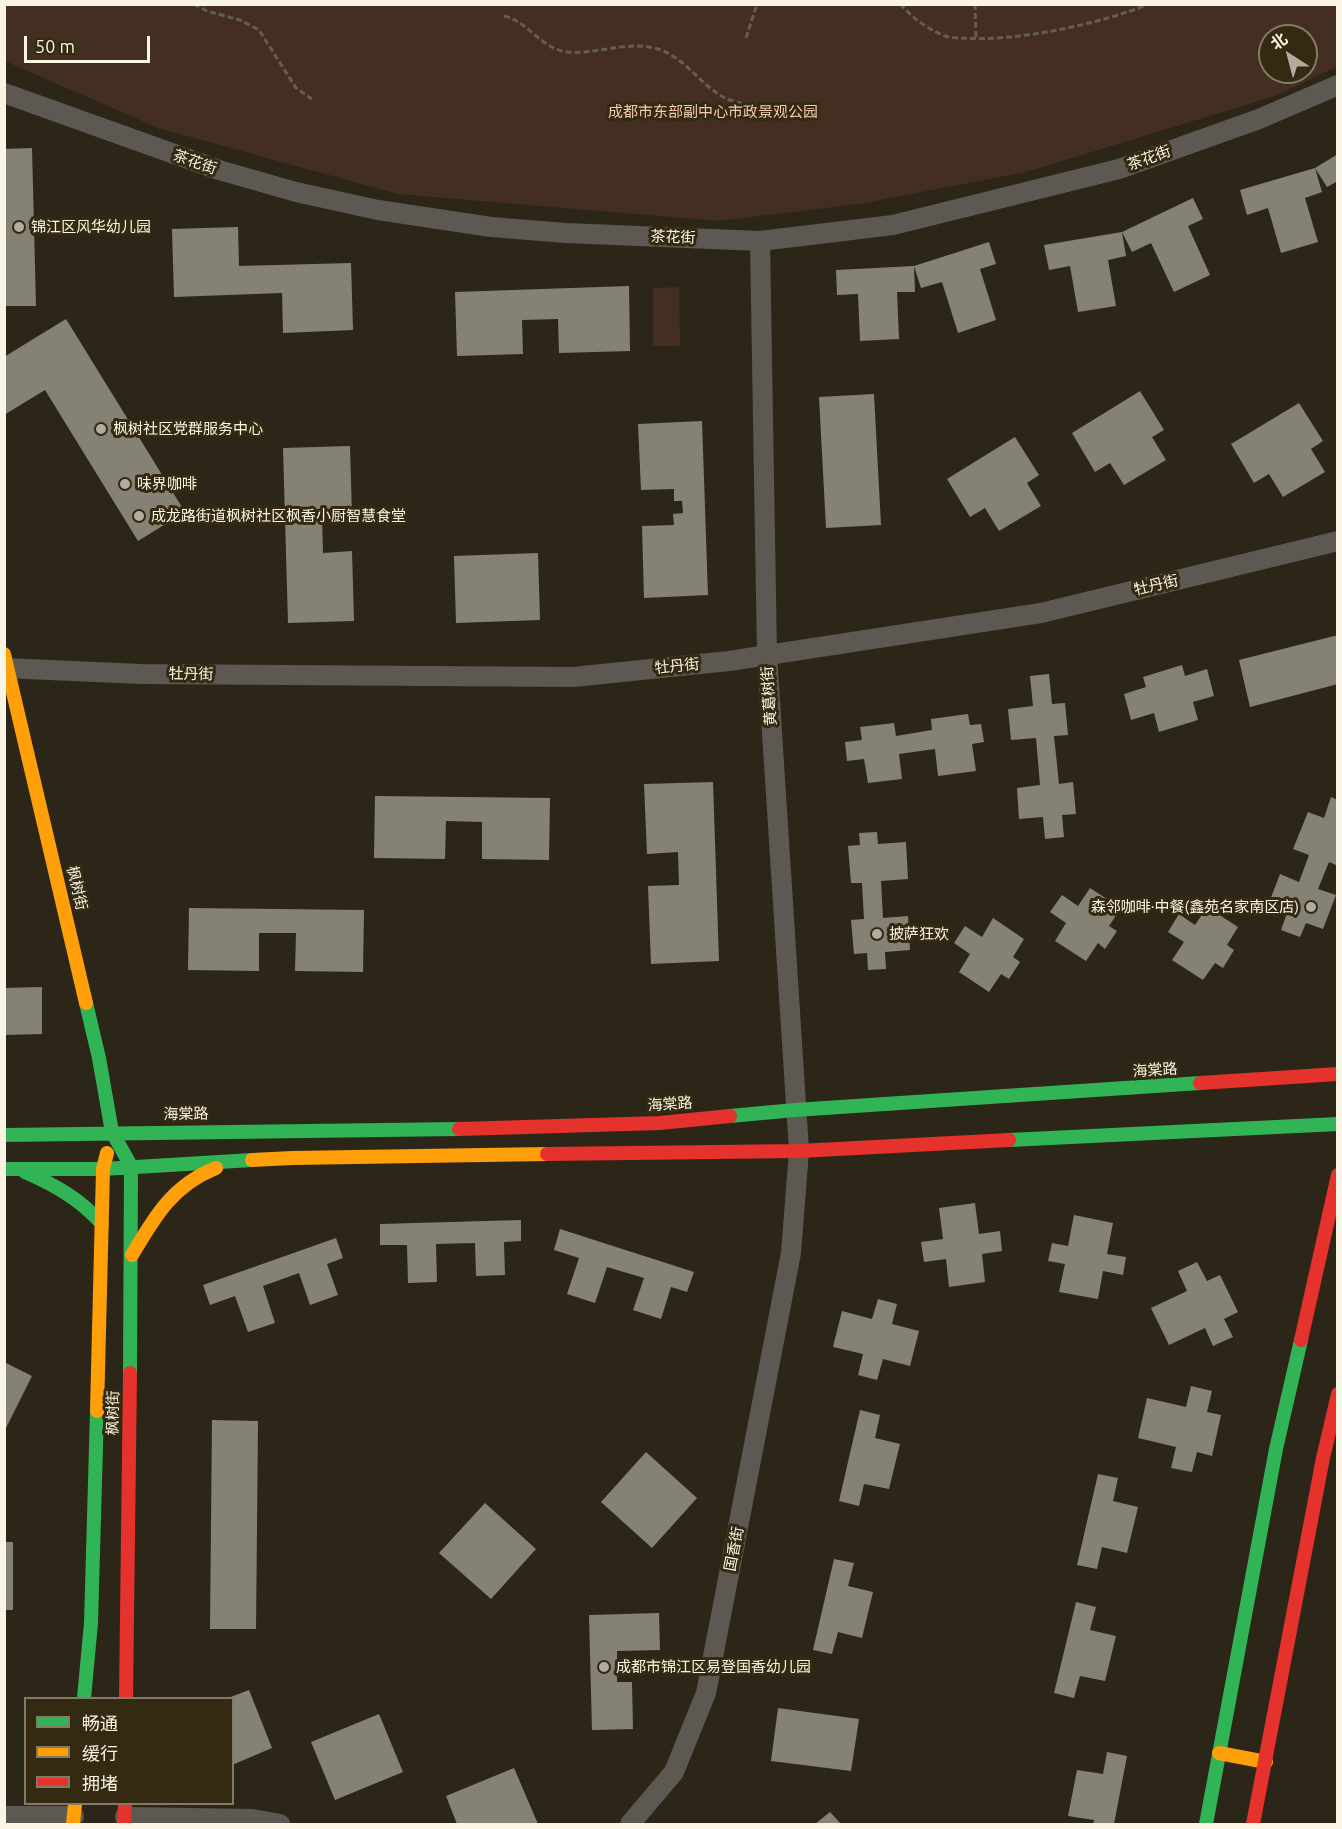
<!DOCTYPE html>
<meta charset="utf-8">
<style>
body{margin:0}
#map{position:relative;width:1342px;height:1829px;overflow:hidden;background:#2c2619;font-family:Ubuntu,"Noto Sans SC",sans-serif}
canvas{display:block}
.frame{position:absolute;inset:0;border:6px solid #faf4e5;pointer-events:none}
.legend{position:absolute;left:24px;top:1697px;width:210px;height:108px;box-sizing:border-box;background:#342a11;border:2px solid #837b66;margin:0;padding:8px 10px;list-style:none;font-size:18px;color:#faf4e5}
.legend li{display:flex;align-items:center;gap:12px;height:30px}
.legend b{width:30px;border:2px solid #837b66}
.north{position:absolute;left:1258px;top:24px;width:60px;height:60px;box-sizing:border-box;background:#342a11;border:2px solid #837b66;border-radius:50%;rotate:324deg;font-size:16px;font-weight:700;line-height:24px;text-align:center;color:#faf4e5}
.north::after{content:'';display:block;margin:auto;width:21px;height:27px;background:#b2ac9e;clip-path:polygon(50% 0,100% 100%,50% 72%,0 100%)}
.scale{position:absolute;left:24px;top:36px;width:126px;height:27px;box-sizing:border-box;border:3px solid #faf4e5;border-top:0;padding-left:8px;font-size:18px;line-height:21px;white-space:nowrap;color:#faf4e5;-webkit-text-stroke:4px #342a11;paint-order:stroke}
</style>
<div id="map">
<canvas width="1342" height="1829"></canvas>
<div class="frame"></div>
<ul class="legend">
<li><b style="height:8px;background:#30b455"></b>畅通</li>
<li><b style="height:8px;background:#ff9f0a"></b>缓行</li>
<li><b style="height:8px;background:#e5322d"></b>拥堵</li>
</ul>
<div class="north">北</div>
<div class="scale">50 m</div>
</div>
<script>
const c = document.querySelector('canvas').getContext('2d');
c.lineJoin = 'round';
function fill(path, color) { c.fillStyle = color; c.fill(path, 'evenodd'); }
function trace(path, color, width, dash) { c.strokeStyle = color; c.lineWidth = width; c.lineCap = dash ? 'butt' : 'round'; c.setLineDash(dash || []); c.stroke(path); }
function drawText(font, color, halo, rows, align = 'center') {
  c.font = font + ' Ubuntu,"Noto Sans SC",sans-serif'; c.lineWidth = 6; c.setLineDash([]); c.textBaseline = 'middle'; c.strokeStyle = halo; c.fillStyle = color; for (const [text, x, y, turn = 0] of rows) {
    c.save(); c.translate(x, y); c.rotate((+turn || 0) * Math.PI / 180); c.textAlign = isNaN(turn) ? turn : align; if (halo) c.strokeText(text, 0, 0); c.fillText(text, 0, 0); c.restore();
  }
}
fill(new Path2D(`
 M5 4H1337L1338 66 1275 96 1026 172 859 204 718 221 398 194 158 128 5 61ZM1270 36H1306V72H1270Z
 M679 287 680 346H653V288Z`), '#442e21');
fill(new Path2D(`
 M32 148 36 306H4V149Z
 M1338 154V181L1327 187 1315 168Z
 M1315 168 1322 192 1305 198 1318 242 1281 253 1268 208 1247 215 1240 190Z
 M1193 198 1203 219 1188 226 1210 275 1174 292 1151 243 1132 252 1122 232 1126 256 1108 260 1116 306 1078 312 1070 266 1049 270 1044 245 1122 232Z
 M238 227 239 266 351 263 353 330 283 333 282 293 174 297 172 229Z
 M989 242 996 264 980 269 996 320 958 333 942 282 921 288 914 266Z
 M914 266 915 292H897L899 339 860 341 858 294 837 295 836 270Z
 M629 286 630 351 559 353 558 319 522 320 523 354 457 356 455 292Z
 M66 319 185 512 138 541 45 390 4 415V357Z
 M1140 391 1164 430 1152 437 1166 460 1124 485 1110 463 1095 472 1072 433Z
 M874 394 881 525 826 528 819 397Z
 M1299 403 1323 441 1311 449 1325 472 1283 497 1269 474 1254 483 1231 444Z
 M702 421 708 595 644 598 642 526 674 525 673 514 683 513 682 501H674V489L641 490 638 424Z
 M1015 437 1039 475 1027 483 1041 506 999 531 985 508 970 517 947 479Z
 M350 446 352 516 322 517 323 553 352 551 354 621 288 623 283 448Z
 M538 553 540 620 456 623 454 556Z
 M1338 635V684L1250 707 1239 660Z
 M1182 665 1185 676 1207 669 1214 696 1193 702 1198 720 1159 732 1154 713 1131 720 1124 694 1146 687 1143 677Z
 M1049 674 1052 704 1065 703 1068 735 1054 736 1059 784 1073 782 1076 814 1062 815 1064 837 1045 839 1043 817 1019 819 1017 788 1040 785 1036 738 1011 740 1008 709 1033 706 1030 676Z
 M968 714 970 725 981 724 984 742 972 744 976 771 938 776 935 749 899 754 902 779 868 783 864 759 847 761 845 742 862 740 860 727 894 723 896 736 932 730 931 719Z
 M713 782 719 961 651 964 648 886 679 885 678 852 647 854 644 784Z
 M375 796 550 798 549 860 482 859V822L446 821 445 859 374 858Z
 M1331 797 1338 800V866L1329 862 1318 889 1336 895 1323 929 1306 923 1300 937 1281 930 1286 916 1267 908 1280 874 1299 882 1309 855 1293 849 1308 812 1324 818Z
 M877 832 878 844 906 842 908 879 881 881 883 918 908 916 910 950 885 952 886 969 868 970 867 953 854 954 851 920 864 919 862 883H851L848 846 860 845 859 833Z
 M1090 888 1121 908 1109 926 1117 931 1105 949 1098 943 1086 961 1055 941 1066 923 1050 912 1062 895 1078 906Z
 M1207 907 1238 927 1227 945 1234 950 1223 968 1215 963 1203 980 1172 960 1184 942 1168 932 1179 914 1195 925Z
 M189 908 364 910 363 972 295 971 296 933H259V971L188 970Z
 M993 918 1024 939 1013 957 1020 962 1009 979 1001 974 989 992 959 972 970 954 954 943 965 926 982 937Z
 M42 987V1034L4 1035V988Z
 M975 1203 979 1234 1000 1231 1002 1251 982 1254 985 1282 949 1287 946 1259 924 1262 921 1242 943 1239 939 1208Z
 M1074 1215 1113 1223 1107 1254 1126 1257 1123 1275 1103 1271 1098 1299 1059 1292 1065 1264 1048 1261 1052 1243 1068 1246Z
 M521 1220V1241L504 1242 505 1275 476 1276 475 1243 436 1244 437 1282 408 1283 407 1245H380V1224Z
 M560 1229 694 1272 687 1292 671 1287 661 1319 633 1310 644 1278 607 1267 595 1303 567 1294 579 1258 554 1250Z
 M336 1238 343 1258 327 1264 338 1295 310 1305 299 1273 263 1286 275 1323 248 1332 235 1296 210 1305 203 1285Z
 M1197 1262 1207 1281 1220 1275 1238 1312 1224 1319 1233 1337 1213 1346 1205 1328 1169 1345 1151 1308 1187 1291 1178 1271Z
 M878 1299 897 1304 892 1324 919 1331 910 1366 883 1359 877 1380 858 1375 863 1354 833 1347 842 1311 872 1319Z
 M4 1362 32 1376 4 1432Z
 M1191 1386 1212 1391 1207 1412 1221 1415 1212 1456 1197 1452 1192 1472 1171 1468 1176 1447 1138 1438 1147 1398 1186 1407Z
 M860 1410 880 1415 875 1438 900 1444 889 1489 864 1484 859 1506 839 1501Z
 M212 1420 258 1421 256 1629H210Z
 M646 1452 697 1498 652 1548 601 1502Z
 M1098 1474 1118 1478 1113 1501 1138 1507 1127 1553 1102 1547 1097 1569 1077 1565Z
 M485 1503 536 1549 491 1599 439 1553Z
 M4 1542H13V1610H4Z
 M834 1559 854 1563 848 1586 873 1592 862 1638 838 1632 832 1654 813 1650Z
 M1076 1602 1096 1607 1090 1630 1116 1636 1105 1681 1080 1676 1074 1698 1054 1693Z
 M659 1613 660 1650 617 1651V1682H632L633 1729 592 1730 589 1615Z
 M249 1690 272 1748 232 1765V1698H228Z
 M778 1708 859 1719 851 1771 771 1761Z
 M379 1714 403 1772 335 1800 311 1742Z
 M1107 1752 1127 1756 1114 1824H1093L1094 1820 1068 1816 1077 1770 1103 1774Z
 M514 1768 538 1824H457L446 1796Z
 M830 1812 841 1824H815Z`), '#858275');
trace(new Path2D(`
 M194 4 207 11 240 20 259 30 296 88 312 99
 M900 4C913 18 927 29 945 36 950 38 957 38 963 38 1016 42 1100 24 1149 4
 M975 4 976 39
 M504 16C528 21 541 49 567 52 595 55 628 40 658 49 686 58 700 85 725 98 739 105 775 107 792 110
 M746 38 757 4`), '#635d55', 3, [6, 3]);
trace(new Path2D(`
 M4 93 219 170 296 192 378 210 491 227 566 233 760 241 893 225 1119 169 1259 119 1338 85
 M4 668 141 674 573 677 729 661 1041 613 1338 541
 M4 1816H74
 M125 1817 253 1819 280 1824
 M630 1824 674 1772 706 1693 791 1253 799 1151 767 655 760 241`), '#5e5852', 20);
trace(new Path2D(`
 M86 1003 99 1058 112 1132 131 1166 130 1373
 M730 1116 795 1110 1200 1083
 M4 1135 459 1129
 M1009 1140 1338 1124
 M4 1169H103L252 1160
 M25 1172C55 1185 80 1199 102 1224
 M84 1698 91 1623 97 1411
 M1206 1824 1276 1449 1301 1340`), '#30b455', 14);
trace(new Path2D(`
 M4 654 86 1003
 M252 1160 292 1158 547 1154
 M132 1255C155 1216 173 1185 216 1168
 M97 1411 103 1169 107 1153
 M1219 1753 1266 1762
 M73 1824 75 1804`), '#ff9f0a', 14);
trace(new Path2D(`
 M1200 1083 1338 1074
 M459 1129 660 1123 730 1116
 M547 1154 799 1151 1009 1140
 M1301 1340 1338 1175
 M126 1698 130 1373
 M124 1824 125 1804
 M1253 1824 1323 1458 1338 1394`), '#e5322d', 14);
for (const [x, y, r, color] of [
 [19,227,6,"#b2ac9e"],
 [101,429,6,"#b2ac9e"],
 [125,484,6,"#b2ac9e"],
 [139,516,6,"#b2ac9e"],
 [1311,907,6,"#b2ac9e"],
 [877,934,6,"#b2ac9e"],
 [604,1667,6,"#b2ac9e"]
]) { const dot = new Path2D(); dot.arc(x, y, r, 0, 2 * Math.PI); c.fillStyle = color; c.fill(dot); trace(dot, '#342a11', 2); }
drawText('15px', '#f5c8b2', '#342a11', [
 ["成都市东部副中心市政景观公园",713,112]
]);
drawText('15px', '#faf4e5', '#342a11', [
 ["茶花街",1149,158,-20],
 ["茶花街",195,162,19],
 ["茶花街",673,237,2],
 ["牡丹街",1156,585,-13],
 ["牡丹街",677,666,-6],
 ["牡丹街",191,674,1],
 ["黄葛树街",769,696,-94],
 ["枫树街",77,888,77],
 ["海棠路",1155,1070,-4],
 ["海棠路",670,1104,-4],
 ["海棠路",186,1114,-1],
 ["枫树街",113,1413,-89],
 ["国香街",734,1549,-79]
]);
drawText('15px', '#faf4e5', '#342a11', [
 ["锦江区风华幼儿园",31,227],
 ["枫树社区党群服务中心",113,429],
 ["味界咖啡",137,484],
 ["成龙路街道枫树社区枫香小厨智慧食堂",151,516],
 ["森邻咖啡·中餐(鑫苑名家南区店)",1299,907,"right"],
 ["披萨狂欢",889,934],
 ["成都市锦江区易登国香幼儿园",616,1667]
], 'left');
</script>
